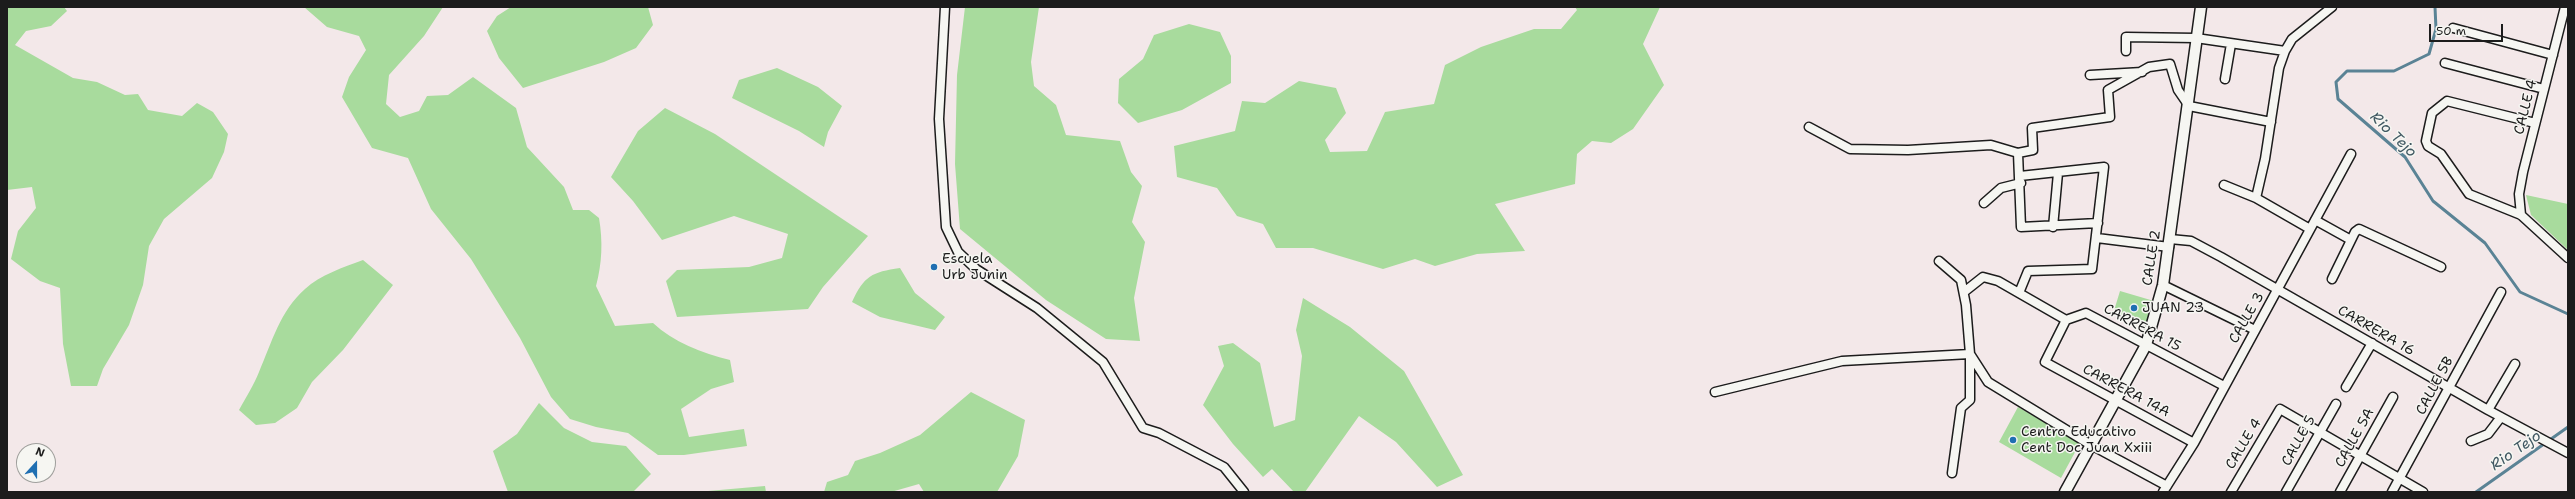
<!DOCTYPE html>
<style>
body{margin:0}
#map{position:relative;width:2575px;height:499px;overflow:hidden;background:#f3e8e9;font-family:"Shantell Sans",sans-serif}
canvas{display:block}
.frame{position:absolute;inset:0;border:8px solid #1c1c1c;pointer-events:none}
.north{position:absolute;left:16px;top:443px;width:40px;height:40px;box-sizing:border-box;background:#f6f6f2;border:1px solid #9f9f9c;border-radius:50%;rotate:21deg;font-size:11px;font-weight:700;line-height:16px;text-align:center;color:#1c1c1c}
.north::after{content:'';display:block;margin:auto;width:14px;height:18px;background:#1f6fb2;clip-path:polygon(50% 0,100% 100%,50% 72%,0 100%)}
.scale{position:absolute;left:2429px;top:24px;width:74px;height:18px;box-sizing:border-box;border:2px solid #1c1c1c;border-top:0;padding-left:5px;font-size:12px;line-height:14px;white-space:nowrap;color:#1c1c1c;-webkit-text-stroke:3px #f6f6f2;paint-order:stroke}
</style>
<div id="map">
<canvas width="2575" height="499"></canvas>
<div class="frame"></div>
<div class="north">N</div>
<div class="scale">50 m</div>
</div>
<script>
const c = document.querySelector('canvas').getContext('2d');
c.lineJoin = 'round';
function fill(path, color) { c.fillStyle = color; c.fill(path, 'evenodd'); }
function trace(path, color, width, dash) { c.strokeStyle = color; c.lineWidth = width; c.lineCap = dash ? 'butt' : 'round'; c.setLineDash(dash || []); c.stroke(path); }
function drawText(font, color, halo, rows, align = 'center') {
  c.font = font + ' "Shantell Sans",sans-serif'; c.lineWidth = 3; c.setLineDash([]); c.textBaseline = 'middle'; c.strokeStyle = halo; c.fillStyle = color; for (const [text, x, y, turn = 0] of rows) {
    c.save(); c.translate(x, y); c.rotate((+turn || 0) * Math.PI / 180); c.textAlign = isNaN(turn) ? turn : align; if (halo) c.strokeText(text, 0, 0); c.fillText(text, 0, 0); c.restore();
  }
}
fill(new Path2D(`
 M7 7H64L67 11 51 26 26 31 15 45 73 78 97 82 125 95 138 94 148 110 182 116 197 103 213 112 228 134 224 152 212 178 164 219 149 246 143 285 129 325 103 369 97 386H71L63 344 60 288 40 281 11 259 18 231 36 208 32 187 7 190Z
 M304 7H443L424 36 389 75 386 104 400 117 419 111 427 96 448 95 473 77 516 108 527 147 564 187 573 210H589L599 218C603 242 602 263 596 286L615 326 653 323C673 342 702 353 730 360L734 382 711 389 681 409 689 437 744 429 747 446 684 455H658L628 433 596 427 570 419 551 397 520 338 471 259 431 209 408 158 372 148 342 97 349 77 366 50 359 36 327 27Z
 M511 7H648L653 25 636 48 604 62 523 88 499 58 487 31 497 16Z
 M965 7H1039L1031 62 1034 86 1056 105 1066 135 1120 141 1131 172 1142 186 1132 222 1145 242 1134 298 1140 341 1106 339 1046 300 960 229 955 164 957 75Z
 M1575 7H1660L1643 44 1664 85 1633 129 1611 143 1592 141 1577 154 1575 184 1495 204 1525 251 1477 254 1435 266 1415 259 1383 269 1313 248H1276L1263 224 1237 216 1217 188 1177 177 1174 146 1235 131 1242 101 1265 103 1299 81 1336 88 1346 113 1325 140 1330 152 1367 151 1385 112 1434 104 1445 65 1481 47 1534 29H1561L1577 10Z
 M1189 24 1220 32 1231 56V83L1182 110 1138 123 1118 103 1119 79 1143 59 1154 35Z
 M777 68 818 87 842 106 828 132 824 147 799 131 732 98 739 80Z
 M665 108 715 134 868 236 823 287 808 309 677 317 666 281 677 270 749 267 782 258 788 234 734 216 662 240 633 201 611 177 638 131Z
 M2526 195 2568 204V250L2531 215Z
 M363 260 393 285 343 350 312 382 297 408 275 423 256 425 239 410C246 397 254 385 259 372 272 342 280 311 305 289 320 275 344 267 363 260Z
 M900 268 915 293 945 317 935 330 880 317 852 302C864 276 872 272 900 268Z
 M2120 291 2154 301 2148 325 2113 314Z
 M1303 298 1350 327 1404 371 1463 475 1437 487 1396 442 1359 416 1305 492H1294L1272 469 1263 477 1233 444 1203 405 1224 366 1218 346 1233 343 1260 363 1274 427 1295 420 1302 356 1296 330Z
 M971 392 1025 420 1018 456 997 492H924L919 484 891 492H824L827 482 848 475 855 461 880 453 920 435Z
 M539 403 564 428 592 442 626 446 651 474 633 492H508L493 451 517 434Z
 M2018 407 2080 443 2061 478 1999 442Z
 M765 486 766 492 708 491Z`), '#a8db9d');
trace(new Path2D(`
 M2435 7 2436 29 2429 54 2394 71H2347L2336 82 2338 99 2405 157 2433 201 2485 243 2520 292 2568 314
 M2476 492 2568 427`), '#5a8395', 3);
const minor = new Path2D(`
 M945 7 939 119 946 227 958 252 976 269 1037 308 1103 362 1143 428 1159 433 1224 467 1244 492
 M2453 28 2553 55
 M2126 51V37L2196 38 2285 51
 M2445 63 2544 89
 M2090 75 2142 72
 M2225 79 2231 44
 M2535 123 2447 101 2432 113 2426 141 2428 146 2441 154 2469 194 2521 215 2568 258
 M1809 127 1850 149 1908 150 1991 145 2018 153 2033 150 2032 128 2110 117 2108 90 2149 67 2170 64 2178 90 2189 106 2271 122
 M2018 153 2021 227 2098 223
 M2224 185 2256 198 2310 229
 M2256 198 2265 159 2279 68 2285 51 2292 39 2332 7
 M1984 203 2001 188 2021 183
 M2521 215 2519 194 2523 172 2565 7
 M2315 220 2351 240
 M2053 227 2058 173
 M2097 238 2169 247
 M2170 239 2191 241 2221 257 2488 410 2568 453
 M1939 261 1961 280 1966 305 1970 354 1988 382 2091 445 2167 486
 M2332 279 2355 232 2359 229 2441 267
 M2163 285 2255 330
 M1964 292 1983 277 1998 281 2066 320
 M2019 293 2028 271 2092 269 2104 167 2020 176
 M2066 320 2045 362 2194 443
 M2066 320 2086 313 2224 386
 M2346 387 2372 343
 M1715 392 1842 361 1970 354
 M2488 410 2515 364
 M2471 441 2488 434 2501 417
 M1952 473 1961 408 1970 400V355
 M2163 492 2194 443 2351 154
 M2231 492 2280 409 2423 492
 M2286 492 2336 404
 M2340 492 2393 397
 M2392 492 2501 292`);
const tertiary = new Path2D(`
 M2065 492 2146 345 2163 285 2201 7`);
trace(minor, '#1c1c1c', 11);
trace(tertiary, '#1c1c1c', 13);
trace(minor, '#f6f6f2', 8);
trace(tertiary, '#f6f6f2', 10);
for (const [x, y, r, color] of [
 [934,267,4,"#1f6fb2"],
 [2134,308,4,"#1f6fb2"],
 [2013,440,4,"#1f6fb2"]
]) { const dot = new Path2D(); dot.arc(x, y, r, 0, 2 * Math.PI); c.fillStyle = color; c.fill(dot); trace(dot, '#f6f6f2', 1.5); }
drawText('14px', '#1c1c1c', '#f6f6f2', [
 ["CALLE 4",2526,107,-76],
 ["CALLE 2",2152,258,-81],
 ["CALLE 3",2247,318,-60],
 ["CARRERA 15",2142,328,28],
 ["CARRERA 16",2376,331,30],
 ["CALLE 5B",2435,386,-62],
 ["CARRERA 14A",2126,391,28],
 ["CALLE 5A",2355,438,-61],
 ["CALLE 5",2299,441,-61],
 ["CALLE 4",2244,444,-59]
]);
drawText('14px', '#1c1c1c', '#f6f6f2', [
 ["Escuela",942,259],
 ["Urb Junin",942,275],
 ["JUAN 23",2142,308],
 ["Centro Educativo",2021,432],
 ["Cent Doc Juan Xxiii",2021,448]
], 'left');
drawText('italic 15px', '#405862', '#f6f6f2', [
 ["Rio Tejo",2393,135,44],
 ["Rio Tejo",2516,451,-35]
]);
</script>
